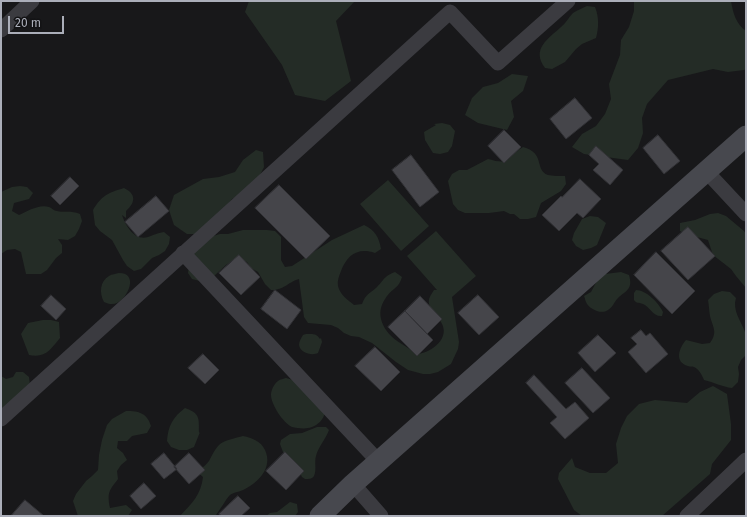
<!DOCTYPE html>
<style>
body{margin:0}
#map{position:relative;width:747px;height:517px;overflow:hidden;background:#18181a;font-family:"Fira Sans",sans-serif}
canvas{display:block}
.frame{position:absolute;inset:0;border:2px solid #abaeb9;pointer-events:none}
.scale{position:absolute;left:8px;top:16px;width:56px;height:18px;box-sizing:border-box;border:2px solid #abaeb9;border-top:0;padding-left:5px;font-size:12px;line-height:14px;white-space:nowrap;color:#abaeb9;-webkit-text-stroke:3px #131315;paint-order:stroke}
</style>
<div id="map">
<canvas width="747" height="517"></canvas>
<div class="frame"></div>
<div class="scale">20 m</div>
</div>
<script>
const c = document.querySelector('canvas').getContext('2d');
c.lineJoin = 'round';
function fill(path, color) { c.fillStyle = color; c.fill(path, 'evenodd'); }
function trace(path, color, width, dash) { c.strokeStyle = color; c.lineWidth = width; c.lineCap = dash ? 'butt' : 'round'; c.setLineDash(dash || []); c.stroke(path); }
fill(new Path2D(`
 M249 1H355L336 21 351 81 325 101 295 95 282 65 245 12Z
 M634 1H731C733 13 736 24 746 31V69L744 70 728 72 713 69 668 80 647 104 642 118 643 133 638 148 628 160 584 154 572 147 582 134 596 126 605 114 611 99 609 84 620 55 621 40 629 27 634 11Z
 M587 6 595 7C599 17 599 27 596 38L582 44 576 49 565 62 552 69 545 68C531 49 548 39 561 27 566 23 569 17 573 13 577 10 583 8 587 6Z
 M512 74 528 76 523 91 511 101 514 117 507 130 478 123 465 115 472 98 483 87 498 83Z
 M442 123 450 125 455 131 452 146 448 152 440 154 433 153 425 140 424 132 436 125 434 124Z
 M523 147C546 153 534 170 548 175 552 176 560 176 565 176L566 184 561 191 541 203 536 217 528 219H520L514 214H510L504 211 489 213H465L458 210 453 204 448 181 452 174 459 170H467L488 159C512 166 506 157 523 147Z
 M256 150 263 152 264 167 257 181 247 191 232 199 214 223 201 234H187L174 225 169 210 174 195 203 179 219 177 235 172 243 160Z
 M388 180 429 226 401 251 360 204Z
 M20 186 27 187 33 193 29 199 14 203 12 211 19 215C28 211 39 204 49 207 52 208 54 211 57 211 66 213 70 210 80 214L82 221 79 229 75 236 68 240 58 239 62 245V253L56 258 47 270 41 274H26L21 252 15 249 7 250 1 254V192L12 187Z
 M124 188C136 194 136 202 126 211V218L122 215C126 227 135 241 148 237 154 235 157 233 164 232L170 237 169 244 165 251 159 255 152 258 141 269 134 271 127 266 123 260 112 240 100 231 95 225 93 210C102 195 108 193 124 188Z
 M718 213 726 216 744 231 746 234V288L736 276 731 269 713 255 708 240 686 234 680 231V223L695 220 710 214Z
 M590 216 598 217 606 223 597 245 591 248 583 250 576 246 572 240 574 233 582 219Z
 M364 225C375 230 379 237 381 249L375 253C358 247 347 255 341 271 339 276 337 281 338 286 340 295 348 300 354 305L362 304C366 293 370 294 377 287 385 279 384 276 395 272L402 277C399 288 394 287 387 296 382 303 379 310 381 319 386 338 403 344 418 354 432 352 451 338 441 322 437 316 431 312 429 304 428 298 431 295 434 290H437L407 256 436 231 476 276 452 297 459 342 458 349 451 364 438 372 430 374H423L408 370 396 362 372 343 359 337 351 336 344 333 338 328 331 325 308 323 304 317 299 279C286 283 285 290 271 290L265 284 258 272 251 268 247 262 240 259 232 261 226 265 214 276 200 281 192 279 188 273 190 259 195 252 213 236 220 234H228L243 230H267L275 231 281 237V260L285 267 292 266 332 240Z
 M621 272 629 275C633 289 627 290 618 298 614 302 613 307 608 310 601 315 589 309 586 302 585 300 585 298 584 296L591 292 598 279 605 274Z
 M119 273C139 273 128 298 117 303 113 305 108 304 104 302 99 293 100 281 109 276 112 274 116 274 119 273Z
 M636 290C646 290 659 303 663 312L662 316C653 317 650 307 643 304 638 302 637 304 634 300V293Z
 M722 291 730 292 736 298C732 310 741 321 745 332 747 339 746 347 746 355L741 360 738 367 739 374 738 382 732 388C722 387 714 382 704 380 702 375 699 369 694 367 692 366 690 367 688 366 674 362 679 348 686 340L702 344 710 343C718 332 713 328 710 316 709 311 709 305 708 300L714 294Z
 M43 320H51L59 322 60 338C50 350 46 358 29 355L21 334 28 323Z
 M306 334C313 334 316 333 320 339L321 338 322 342 318 353C312 356 300 353 299 345 299 342 301 338 303 335Z
 M16 372H23L29 377 30 385 1 415V376L6 379 13 377Z
 M286 378C293 380 304 384 309 388 311 390 324 405 324 407 328 417 317 427 308 428 304 429 296 428 292 427 283 423 271 404 271 395 271 390 274 384 278 381 280 379 284 379 286 378Z
 M713 386 727 394 731 424V440L712 464 710 474 662 516H582L574 510 558 479 559 473 572 458 575 467 590 473H606L618 463 616 444 621 428 627 416 639 404 655 400 687 403 700 392Z
 M185 408C200 413 199 418 199 433L200 432 194 447 187 450H179L171 447 167 441C168 426 173 417 185 408Z
 M126 411C139 411 147 413 151 426L147 433 132 436 127 441H118L117 448 123 453 127 460 121 465 117 471 118 479C109 491 107 492 110 508L126 505 132 510 128 516H78L73 501 76 494 86 481 92 476 98 470 99 455 102 440 107 425 112 419Z
 M317 427H326L329 430C326 439 318 447 316 456 314 463 317 469 314 476 312 479 309 479 305 479L302 477 295 463 283 452 280 444 281 440 290 434 302 433Z
 M243 436C252 438 261 441 265 450 273 467 259 482 245 489 240 492 234 492 230 495 226 499 220 510 216 515L180 516C192 503 201 495 203 477L196 471C201 469 205 466 209 461 212 456 214 450 219 445 224 440 236 438 243 436Z
 M290 502 297 504 298 512 295 516H266L270 513 277 512Z`), '#242c26');
const building = new Path2D(`
 M575 98 592 118 566 139 550 119Z
 M504 130 521 147 504 163 488 146Z
 M658 135 680 161 664 174 643 148Z
 M596 146 623 170 610 185 593 170 599 164 589 155Z
 M411 155 439 192 420 207 392 170Z
 M70 177 79 186 60 205 51 196Z
 M580 179 601 199 583 218 577 213 559 231 542 215 561 196 562 197Z
 M279 185 330 236 306 259 255 208Z
 M156 196 169 211 138 237 125 222Z
 M688 227 715 256 688 280 661 251Z
 M656 252 695 291 672 314 634 275Z
 M239 255 260 277 241 295 219 273Z
 M275 290 301 310 287 329 261 309Z
 M51 295 66 309 56 320 41 306Z
 M478 295 499 317 479 335 458 313Z
 M420 296 442 319 427 334 405 311Z
 M405 311 433 340 417 356 388 327Z
 M641 330 646 336 650 333 668 354 646 373 628 352 637 344 631 338Z
 M598 335 616 353 595 372 578 353Z
 M375 347 400 372 381 391 355 366Z
 M203 354 219 370 205 384 188 368Z
 M582 368 610 398 593 413 565 383Z
 M534 375 566 409 575 402 589 418 565 439 550 423 557 417 526 383Z
 M285 452 304 471 286 490 266 471Z
 M164 453 177 469 164 479 151 464Z
 M189 453 205 470 189 484 174 467Z
 M144 483 156 496 141 509 130 496Z
 M238 496 250 508 241 516H222L219 514Z
 M25 500 44 516H11Z`);
fill(building, '#45454a');
trace(building, '#323236', 1);
trace(new Path2D(`
 M1 30 32 1
 M706 171 746 214
 M183 253 379 462
 M1 419 450 12 498 63 568 1
 M353 484 381 516
 M687 516 746 460`), '#3b3b40', 15);
trace(new Path2D(`
 M320 516 353 484 746 136`), '#47484e', 21);
</script>
